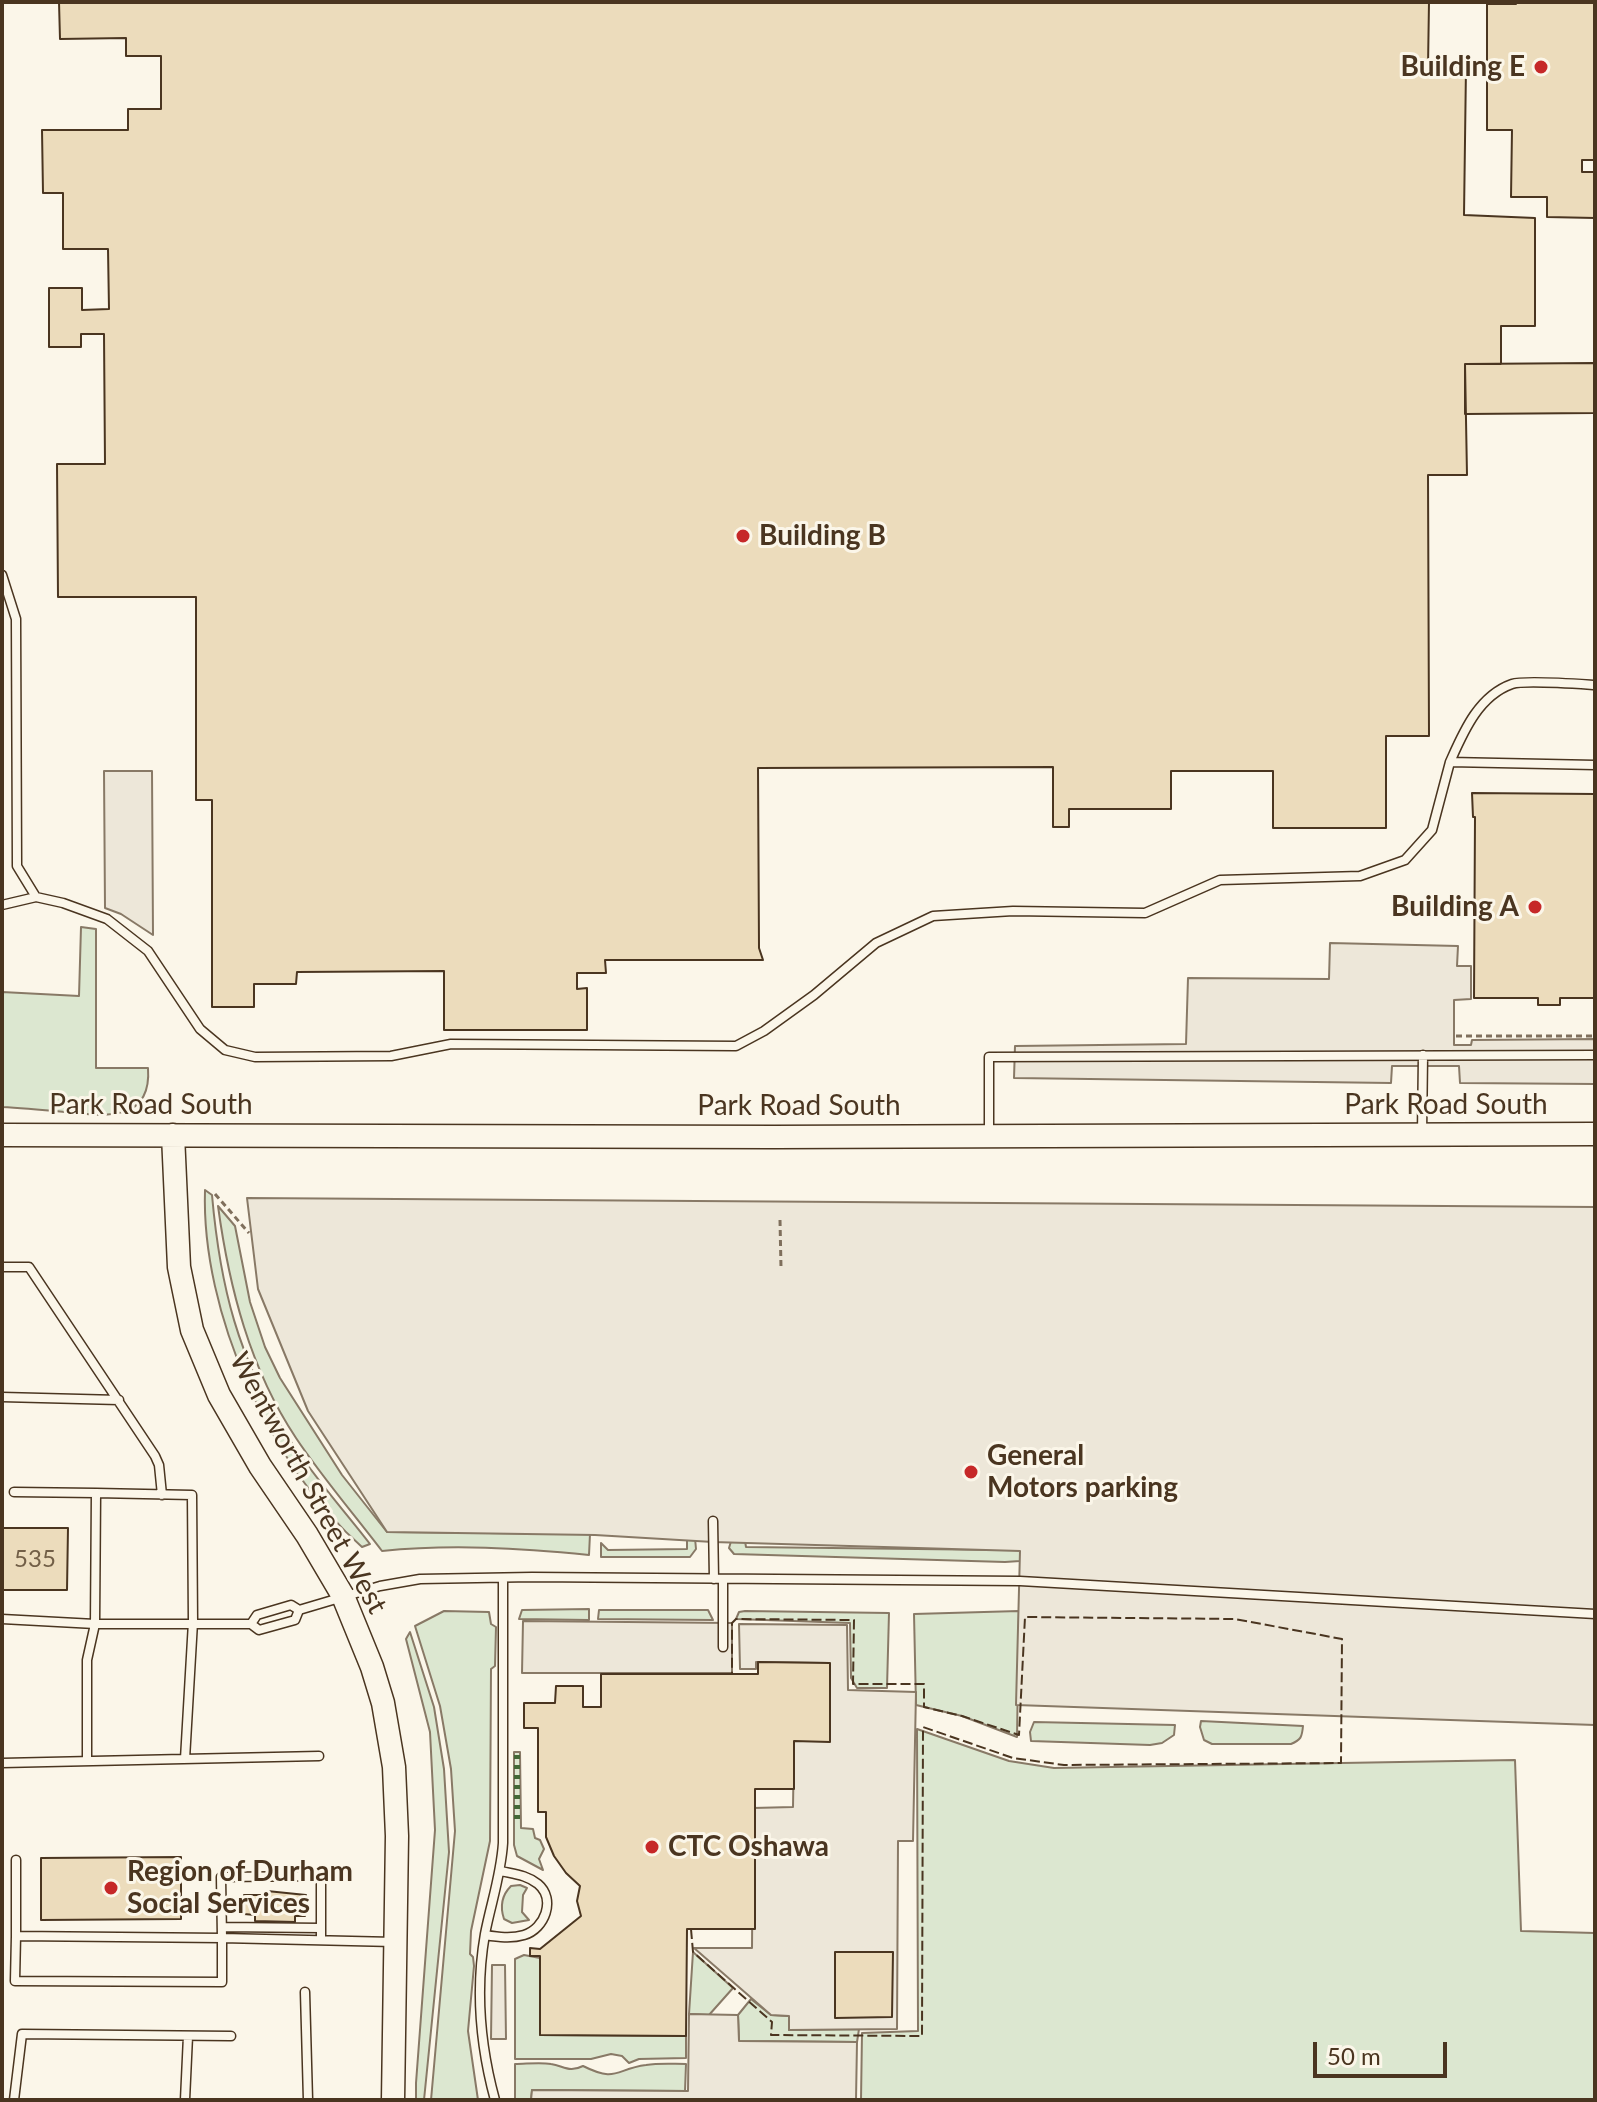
<!DOCTYPE html>
<style>
body{margin:0}
#map{position:relative;width:1597px;height:2102px;overflow:hidden;background:#fbf6e9;font-family:Lato,sans-serif}
canvas{display:block}
.frame{position:absolute;inset:0;border:4px solid #4a3520;pointer-events:none}
.scale{position:absolute;left:1313px;top:2042px;width:134px;height:36px;box-sizing:border-box;border:4px solid #4a3520;border-top:0;padding-left:10px;font-size:24px;line-height:28px;white-space:nowrap;color:#4a3520;-webkit-text-stroke:6px #fbf6e9;paint-order:stroke}
</style>
<div id="map">
<canvas width="1597" height="2102"></canvas>
<div class="frame"></div>
<div class="scale">50 m</div>
</div>
<script>
const c = document.querySelector('canvas').getContext('2d');
c.lineJoin = 'round';
function fill(path, color) { c.fillStyle = color; c.fill(path, 'evenodd'); }
function trace(path, color, width, dash) { c.strokeStyle = color; c.lineWidth = width; c.lineCap = dash ? 'butt' : 'round'; c.setLineDash(dash || []); c.stroke(path); }
function drawText(font, color, halo, rows, align = 'center') {
  c.font = font + ' Lato,sans-serif'; c.lineWidth = 6; c.setLineDash([]); c.textBaseline = 'middle'; c.strokeStyle = halo; c.fillStyle = color; for (const [text, x, y, turn = 0] of rows) {
    c.save(); c.translate(x, y); c.rotate((+turn || 0) * Math.PI / 180); c.textAlign = isNaN(turn) ? turn : align; if (halo) c.strokeText(text, 0, 0); c.fillText(text, 0, 0); c.restore();
  }
}
const green = new Path2D(`
 M81 927 96 929V1068H148C152 1123 104 1116 65 1112 44 1110 23 1108 2 1107V992L79 996Z
 M205 1190 212 1195C220 1286 238 1359 288 1437 312 1475 343 1509 370 1544L362 1547C270 1466 201 1312 205 1190Z
 M218 1206 235 1226 250 1302 265 1347 280 1378 342 1475 387 1532 590 1534 589 1555C520 1548 451 1544 382 1551 353 1513 322 1477 296 1438 250 1369 229 1287 218 1206Z
 M744 1535 746 1547 1002 1550 1006 1540 1023 1545 1020 1561 1005 1562 734 1554 729 1548 732 1538Z
 M687 1537 695 1538 696 1549 690 1557H601V1543L608 1550 687 1549Z
 M589 1609V1620L519 1619 522 1610Z
 M599 1610H708L713 1620 598 1619Z
 M444 1611 489 1612 491 1624 496 1627 495 1666 491 1669 490 1841 471 1931 470 1954 473 1957 474 1966 468 2031 478 2100H431L455 1831 451 1769 440 1706 415 1626Z
 M745 1611 889 1613 887 1688H857L851 1678 850 1623 736 1619 739 1612Z
 M1019 1611 1017 1737 962 1716 916 1705 914 1614Z
 M410 1632 434 1707 444 1769 449 1852 424 2100H416V2083L435 1830 430 1732 406 1639Z
 M1201 1721 1303 1726C1302 1737 1301 1740 1291 1744H1212L1204 1740 1200 1727Z
 M1034 1722 1175 1725 1174 1735 1162 1743 1150 1745 1031 1741 1030 1732Z
 M917 1729 1009 1761 1054 1768 1515 1760 1521 1931 1595 1933V2100H861L862 2033 918 2031Z
 M514 1752H520L521 1828 533 1829 535 1838 540 1840 544 1849 539 1859 543 1870 517 1856 514 1845Z
 M520 1885 527 1888 523 1895 522 1912 529 1920 512 1923 504 1919C500 1907 502 1895 511 1886Z
 M693 1952 733 1988 709 2015 689 2014Z
 M524 1955 540 1958V2035L686 2036V2058L639 2059 629 2063 622 2056 611 2054 591 2059H515V1959Z
 M751 1999 771 2015 789 2016V2030L859 2029 857 2042 739 2041 738 2015Z
 M515 2064C526 2064 540 2062 551 2064 564 2066 569 2073 583 2066 617 2083 615 2069 646 2065 659 2063 672 2064 686 2064L685 2091 532 2090 531 2100H515Z`);
fill(green, '#dce7d0');
trace(green, '#887966', 2);
const parking = new Path2D(`
 M104 771H152L153 935 121 914 105 908Z
 M1330 943 1458 946 1457 966H1471V999L1454 1000V1045H1471L1472 1040 1595 1039V1084L1460 1083 1459 1066H1392L1391 1083 1014 1078 1015 1046 1186 1044 1188 978 1329 979Z
 M247 1198 1595 1207V1725L1016 1705 1020 1551 713 1542 595 1535 387 1532 308 1411 258 1289Z
 M523 1621 732 1623V1673H522Z
 M739 1624 847 1625 848 1690 916 1692 913 1841H898L897 2029 789 2030V2016L771 2015 694 1948H752L753 1808 793 1807 794 1741H830L828 1663 756 1662V1669H740Z
 M492 1965H505L506 2039H491Z
 M689 2014 738 2015 739 2041 857 2042 856 2100H531L532 2090 688 2091Z`);
fill(parking, '#ede7d9');
trace(parking, '#887966', 2);
const building = new Path2D(`
 M59 2H1429L1428 67H1466L1464 215 1535 218V326H1501V364H1465L1467 475H1428L1429 736H1386V828H1273V771H1171V809H1069V827H1053V767L758 768 759 948 763 960H605L606 973H577V989L587 988V1030H444V971L297 972 296 984H254V1007H212V800H196V597H58L57 464H105L104 334H81V347H49V288H82V310L109 309 108 249H63V193H43L42 130H128V109H161V56H126V38L60 39Z
 M1516 2H1595V160H1582V172H1595V218L1547 217V197H1511L1512 130H1487V4H1516Z
 M1595 363V413L1465 414V364Z
 M1472 793 1595 794V998H1560V1005H1538V998H1474L1475 817H1473Z
 M2 1528H68L67 1590H2Z
 M758 1662 830 1663V1742L794 1741V1789H755V1929H687L686 2036 540 2035V1956H530V1948L540 1949 581 1916 577 1901 580 1886 566 1873 554 1856 546 1837V1812H538V1728H524V1703H555L556 1686H583V1707H601V1674H758Z
 M181 1857V1919L41 1920V1858Z
 M267 1891 306 1895 305 1916H295V1922L255 1921V1915L244 1914V1895H267Z
 M835 1952H893L892 2017 835 2018Z`);
fill(building, '#ecdcbc');
trace(building, '#4a3520', 2);
const service = new Path2D(`
 M2 575 16 619 17 866 36 897 63 903 107 919 148 951 200 1029 225 1050 255 1057 391 1056 451 1044 736 1046 764 1031 814 995 876 943 933 916 1013 911 1145 913 1220 880 1360 876 1405 860 1432 830 1450 762
 M1595 685C1579 684 1524 680 1512 684 1478 696 1463 733 1450 762L1595 765
 M2 905 36 897
 M1422 1134 1423 1055
 M989 1136V1057L1595 1055
 M2 1267H29L155 1456 159 1465 162 1495
 M2 1397 119 1400
 M14 1492 96 1493 95 1624 87 1660V1761
 M96 1493 192 1495 193 1622 185 1759
 M713 1521 714 1579
 M723 1579V1647
 M299 1610 380 1586 420 1579 532 1577 1020 1581 1595 1614
 M2 1619 95 1624H251L259 1630 295 1620 299 1610 291 1605 257 1615 251 1624
 M2 1763 319 1756
 M222 1927 321 1928
 M485 1935C498 1937 511 1939 524 1935 545 1929 556 1899 538 1884 527 1875 514 1874 501 1871
 M16 1936 15 1981 222 1982V1938L16 1936V1860
 M321 1939V1876L221 1877 222 1938 394 1942
 M305 1992 308 2100
 M14 2100 22 2034 231 2036
 M185 2100 188 2036
 M495 2100C480 2045 475 1991 485 1934 491 1903 501 1875 503 1843V1578`);
const secondary = new Path2D(`
 M2 1135 774 1137 1595 1134
 M173 1135 179 1267 192 1330 219 1395 260 1466 307 1535 343 1596 372 1667 383 1703 394 1767 397 1836 393 2100`);
trace(service, '#4a3520', 11);
trace(secondary, '#4a3520', 25);
trace(new Path2D(`
 M1456 1036H1595
 M215 1194 249 1233
 M780 1220 781 1268`), '#7f6f5c', 3, [6, 4]);
trace(service, '#fbf6e9', 8);
trace(secondary, '#fbf6e9', 22);
trace(new Path2D(`
 M517 1819V1755`), '#436837', 6, [4, 6]);
trace(new Path2D(`
 M691 1929 693 1952 772 2022 771 2035 922 2036 923 1727 1013 1758 1064 1765 1341 1763 1342 1639 1235 1619 1025 1617 1019 1735 962 1716 924 1707V1684H853L854 1620 736 1619 732 1623V1673`), '#4a3520', 2, [10, 4]);
for (const [x, y, r, color] of [
 [1541,67,8,"#c62828"],
 [743,536,8,"#c62828"],
 [1535,907,8,"#c62828"],
 [971,1472,8,"#c62828"],
 [652,1847,8,"#c62828"],
 [111,1888,8,"#c62828"]
]) { const dot = new Path2D(); dot.arc(x, y, r, 0, 2 * Math.PI); c.fillStyle = color; c.fill(dot); trace(dot, '#fbf6e9', 3); }
drawText('24px', '#725f47', null, [
 ["535",35,1559]
]);
drawText('bold 28px', '#4a3520', '#fbf6e9', [
 ["Building E",1525,67,"right"],
 ["Building B",759,536],
 ["Building A",1519,907,"right"],
 ["General",987,1456],
 ["Motors parking",987,1488],
 ["CTC Oshawa",668,1847],
 ["Region of Durham",127,1872],
 ["Social Services",127,1904]
], 'left');
drawText('28px', '#4a3520', '#fbf6e9', [
 ["Park Road South",151,1105],
 ["Park Road South",1446,1105],
 ["Park Road South",799,1106],
 ["Wentworth Street West",308,1483,61]
]);
</script>
